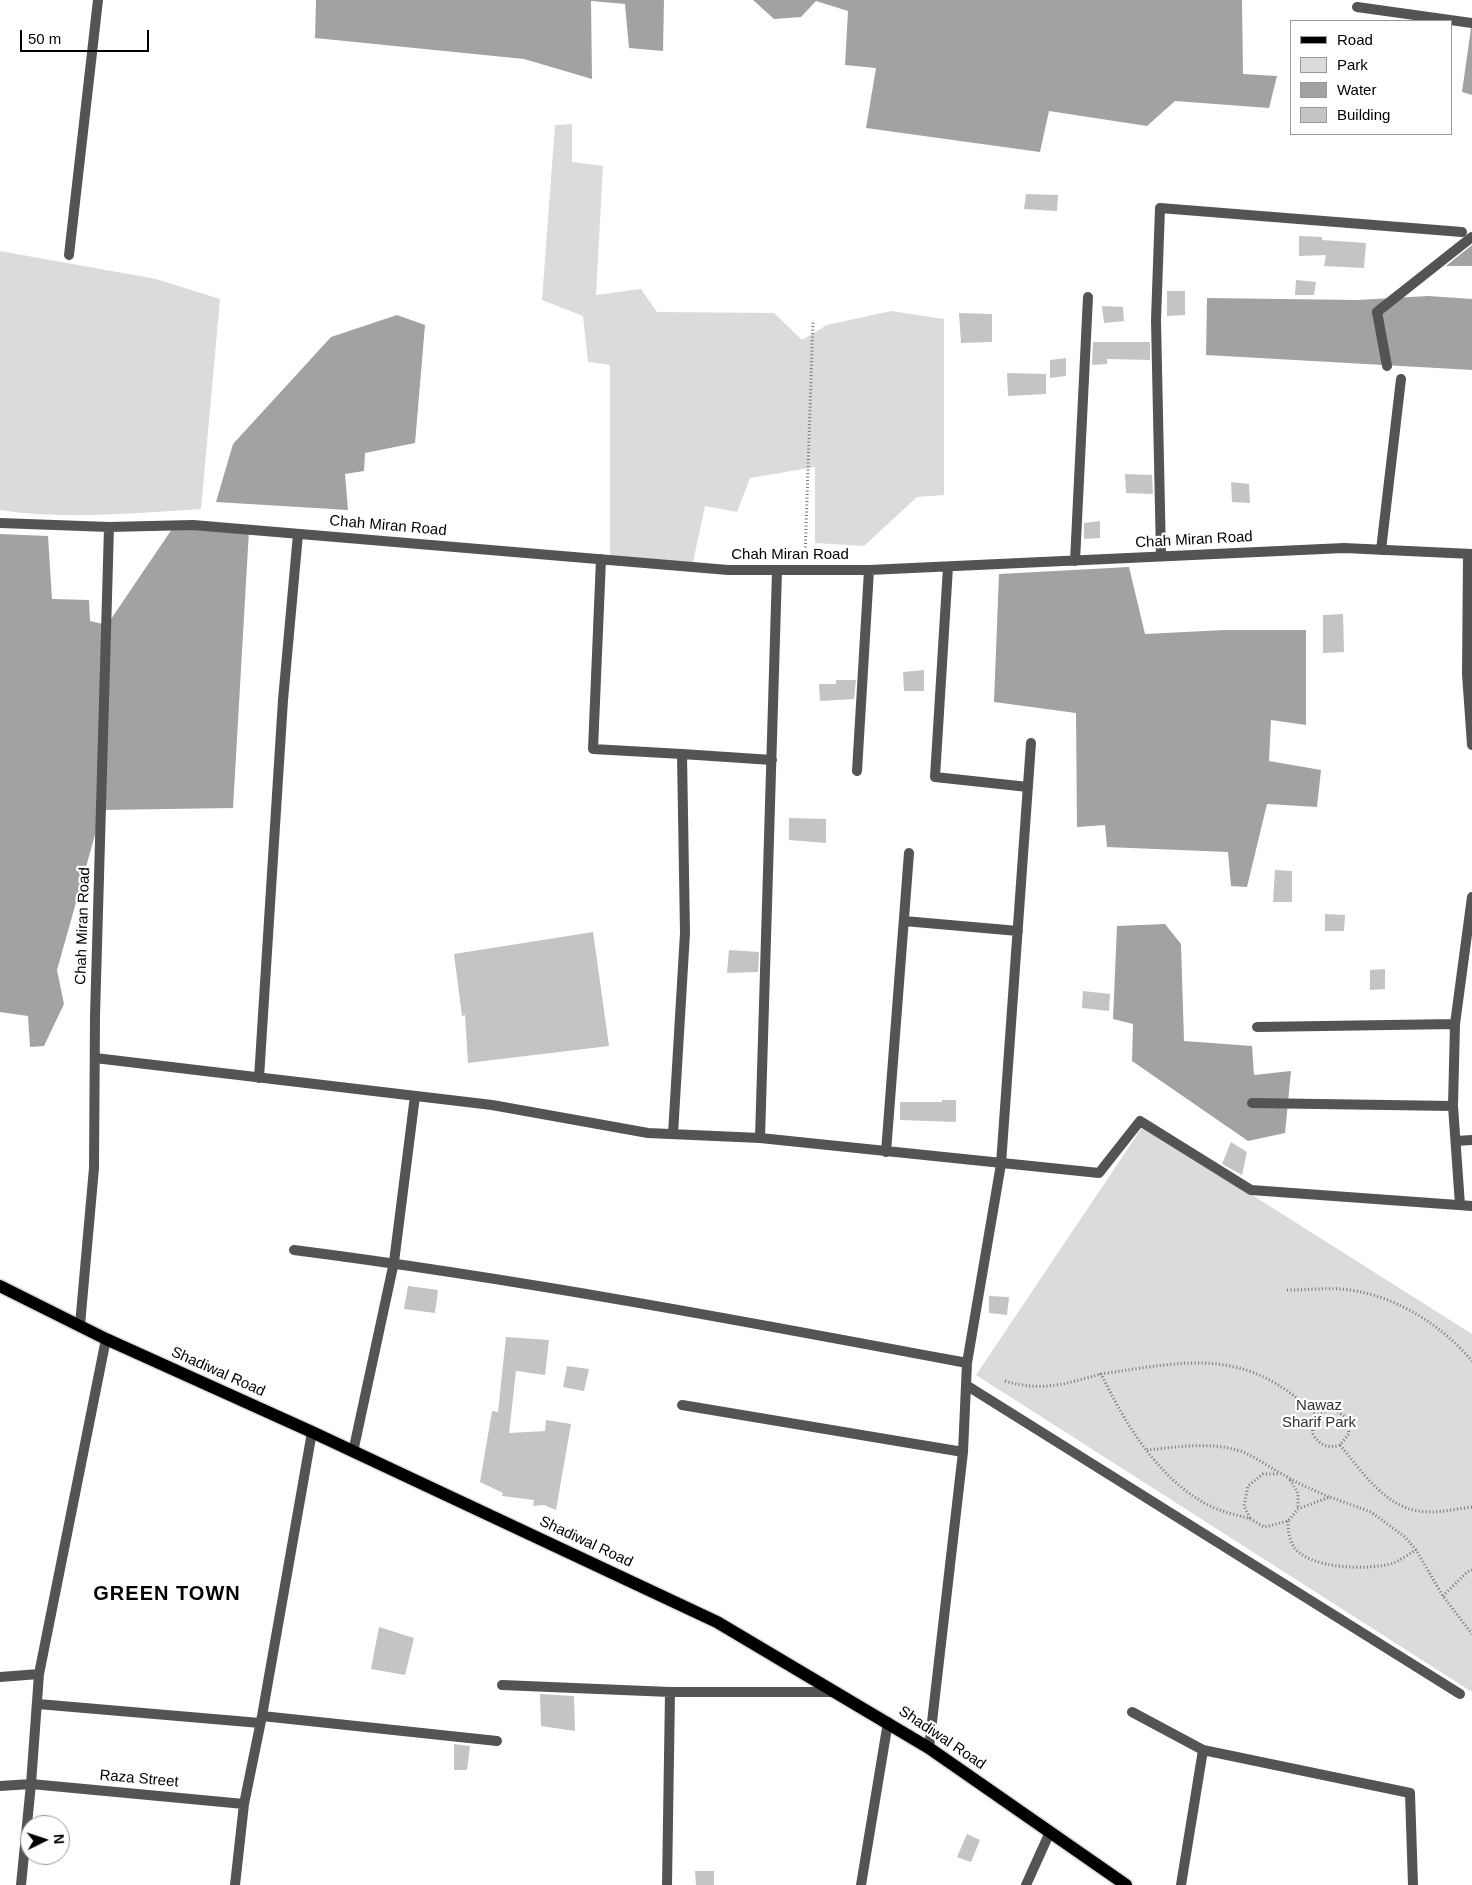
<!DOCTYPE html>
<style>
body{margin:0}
#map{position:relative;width:1472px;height:1885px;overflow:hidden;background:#fff;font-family:Helvetica,sans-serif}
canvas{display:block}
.legend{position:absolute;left:1290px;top:20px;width:162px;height:115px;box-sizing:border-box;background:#fff;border:1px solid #999;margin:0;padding:6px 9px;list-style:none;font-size:15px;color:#000}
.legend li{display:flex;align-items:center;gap:10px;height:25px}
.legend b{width:25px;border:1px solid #999}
.north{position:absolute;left:20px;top:1815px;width:50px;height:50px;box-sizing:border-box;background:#fff;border:1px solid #999;border-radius:50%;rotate:86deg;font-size:14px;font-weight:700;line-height:20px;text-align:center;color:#000}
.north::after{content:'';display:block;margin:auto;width:18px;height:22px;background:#000;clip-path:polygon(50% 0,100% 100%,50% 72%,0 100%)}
.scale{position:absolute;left:20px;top:30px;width:129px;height:22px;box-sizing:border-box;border:2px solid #000;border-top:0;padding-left:6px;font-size:15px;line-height:18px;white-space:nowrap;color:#000;-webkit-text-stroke:4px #fff;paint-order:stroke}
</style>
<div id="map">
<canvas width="1472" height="1885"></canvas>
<ul class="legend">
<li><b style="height:6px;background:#000"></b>Road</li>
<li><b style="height:14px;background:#dbdbdb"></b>Park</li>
<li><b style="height:14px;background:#a2a2a2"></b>Water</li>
<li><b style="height:14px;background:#c4c4c4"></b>Building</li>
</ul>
<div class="north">N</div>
<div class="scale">50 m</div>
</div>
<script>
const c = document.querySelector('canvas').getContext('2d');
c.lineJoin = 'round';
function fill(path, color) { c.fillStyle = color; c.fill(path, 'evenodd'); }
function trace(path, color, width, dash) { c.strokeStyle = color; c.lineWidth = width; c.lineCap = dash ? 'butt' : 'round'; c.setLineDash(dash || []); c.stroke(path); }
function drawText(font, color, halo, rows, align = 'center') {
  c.font = font + ' Helvetica,sans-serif'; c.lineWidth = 4.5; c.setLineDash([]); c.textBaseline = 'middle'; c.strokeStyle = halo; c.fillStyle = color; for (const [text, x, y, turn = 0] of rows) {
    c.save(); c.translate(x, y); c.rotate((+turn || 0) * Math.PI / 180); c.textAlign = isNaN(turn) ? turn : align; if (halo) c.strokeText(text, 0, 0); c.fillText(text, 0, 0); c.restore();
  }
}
fill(new Path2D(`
 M572 124V162L603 166 596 295 641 289 657 312 774 313 802 340 827 325 891 311 944 319V495L917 497 864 546 815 543V467L750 478 737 512 705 506 692 567 610 560V365L588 362 583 316 542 300 555 125Z
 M0 251 156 279 220 299 201 509C138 513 62 520 0 510Z
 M1143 1126 1472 1334V1692L976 1375Z`), '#dbdbdb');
fill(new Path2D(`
 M316 0H664L663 51 629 48 625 4 591 1 592 79 524 59 315 38Z
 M753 0H1242L1243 74 1277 76 1269 108 1175 101 1147 126 1049 111 1040 152 866 128 876 68 845 65 848 11 816 1 801 17 774 19Z
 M1471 28H1472V150V95L1462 92Z
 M1472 245V266H1446Z
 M1428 296 1472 299V370L1206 355 1207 298 1357 300Z
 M397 315 425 325 415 443 365 453 364 471 345 474 348 510 216 502 233 444 331 337Z
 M174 526 249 530 233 808 102 810 57 970 64 1004 44 1046 30 1047 28 1016 0 1012V534L48 536 52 599 89 600 90 621 107 625Z
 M1129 567 1145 634 1225 630H1306V725L1271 720 1269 761 1321 770 1317 807 1267 804 1247 887 1231 886 1228 852 1107 847 1105 825 1077 827 1076 713 994 702 999 574Z
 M1165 924 1181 944 1184 1041 1252 1046 1254 1075 1291 1071 1285 1133 1248 1141 1132 1061 1133 1024 1113 1019 1117 926Z`), '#a2a2a2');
fill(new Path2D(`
 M1026 194 1058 195 1057 211 1024 209Z
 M1299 236 1322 237V240L1366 243 1364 268 1324 266 1326 255 1299 256Z
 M1296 280 1316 282 1314 295H1295Z
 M1167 291H1185V315L1167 316Z
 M1102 306 1123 307 1124 321 1104 323Z
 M959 313 992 314V342L961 343Z
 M1093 342H1150V360L1107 359V364L1092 365Z
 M1066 358V376L1050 378V360Z
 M1007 373 1046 374V394L1008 396Z
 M1125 474 1152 475 1153 494 1126 493Z
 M1231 482 1249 484 1250 503 1232 502Z
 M1100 521V538L1084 539V523Z
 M1343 614 1344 652 1323 653V615Z
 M924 670V691H904L903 672Z
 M836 680H856L854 699 820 701 819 684H836Z
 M789 818 826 819V843L789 840Z
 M1275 870 1292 871V902H1273Z
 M1325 914 1345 915 1344 931H1325Z
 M593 932 609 1046 468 1063 465 1015 462 1016 454 954Z
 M729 950 759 952 758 972 727 973Z
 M1385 969V989L1370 990V970Z
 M1083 991 1110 994 1109 1011 1082 1008Z
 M942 1100H956V1122L900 1120V1102H942Z
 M1231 1142 1247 1152 1242 1175 1222 1164Z
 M408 1286 438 1290 435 1313 404 1309Z
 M989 1296 1009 1297 1007 1315 989 1313Z
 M506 1337 549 1340 545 1375 516 1371 509 1433 545 1431 546 1420 571 1424 556 1510 544 1505 533 1506 534 1500 502 1496 503 1493 480 1482 492 1411 498 1412Z
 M567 1366 589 1369 584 1391 563 1387Z
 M379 1627 414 1638 405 1675 371 1669Z
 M540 1694 574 1696 575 1731 541 1726Z
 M454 1744 470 1746 467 1770H454Z
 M967 1834 980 1840 971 1862 957 1857Z
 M695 1871H714V1885H696Z`), '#c4c4c4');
const primary = new Path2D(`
 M0 1286 106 1339 312 1432 717 1622 929 1748 1126 1885`);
trace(primary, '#dbdbdb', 15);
trace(new Path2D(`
 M805 558 813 320
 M1287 1290C1305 1290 1323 1288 1341 1289 1391 1293 1440 1323 1472 1361
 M1005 1381C1041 1392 1065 1384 1101 1374
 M1317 1416C1246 1346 1190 1361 1101 1374 1126 1425 1159 1481 1212 1507 1224 1512 1236 1515 1248 1518 1254 1520 1259 1525 1265 1527L1288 1521 1298 1509 1330 1497 1371 1512 1405 1537 1416 1550 1443 1596 1472 1634
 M1340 1445C1328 1449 1319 1445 1313 1434 1311 1419 1319 1409 1335 1410L1347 1418 1349 1434 1340 1445C1361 1470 1383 1505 1418 1511 1436 1514 1454 1509 1472 1507
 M1147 1450C1178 1447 1213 1441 1243 1452 1258 1458 1270 1468 1284 1475 1298 1484 1314 1490 1329 1497
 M1290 1480 1298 1493V1508
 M1250 1518 1244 1506 1248 1486 1263 1474H1280
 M1288 1521C1288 1530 1289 1539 1294 1547 1309 1569 1369 1571 1393 1563 1401 1560 1409 1554 1416 1550
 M1443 1596 1467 1572 1472 1570`), '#767676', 3, [1, 2.5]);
trace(new Path2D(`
 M1357 7 1472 23
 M69 255 98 0
 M1387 366 1377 312 1472 237
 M0 523 109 527 193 525 728 570H869L1344 548 1472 554
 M1381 550 1401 379
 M1468 554 1467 674 1472 745
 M1161 556 1156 320 1160 208 1462 232
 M601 559 593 749 682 754
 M1075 561 1088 297
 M948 567 935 777 1028 787
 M857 771 869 570
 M904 921 1018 931
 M1257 1027 1455 1024
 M95 1058 492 1105 648 1133 760 1138 1099 1173 1140 1121 1251 1190 1472 1206
 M259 1078 283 700 298 534
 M1252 1103 1453 1106
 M673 1134 685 933 682 754 772 760
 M760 1138 777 571
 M1456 1141 1472 1140
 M886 1152 909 853
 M1460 1205 1453 1106 1455 1024 1472 897
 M294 1250C520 1279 743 1321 967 1363
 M80 1325 94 1168 95 1016 109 527
 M966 1385 1460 1694
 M682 1405 963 1452 929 1748
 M353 1452 394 1262 415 1096
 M963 1452 967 1363 1001 1164 1031 743
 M0 1677 39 1674 106 1339
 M502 1685 670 1692H834
 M38 1704 260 1723
 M1132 1712 1203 1750
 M262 1716 497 1741
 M0 1786 31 1784 244 1804
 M21 1885 31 1784 39 1674
 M235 1885 244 1804 262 1716 312 1432
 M667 1885 670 1692
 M861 1885 888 1722
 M1026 1885 1050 1832
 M1181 1885 1203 1750 1410 1793 1413 1885`), '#545454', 10);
trace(primary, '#000', 12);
drawText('15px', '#000', '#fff', [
 ["Chah Miran Road",388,526,5],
 ["Chah Miran Road",1194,540,-3],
 ["Chah Miran Road",790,555],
 ["Chah Miran Road",83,926,-88],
 ["Shadiwal Road",218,1372,24],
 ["Shadiwal Road",586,1542,25],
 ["Shadiwal Road",942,1738,34],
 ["Raza Street",139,1779,5]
]);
drawText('15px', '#323232', '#fff', [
 ["Nawaz",1319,1406],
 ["Sharif Park",1319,1423]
]);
c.letterSpacing = '1px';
drawText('bold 20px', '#000', '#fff', [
 ["GREEN TOWN",167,1594]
]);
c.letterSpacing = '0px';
</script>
